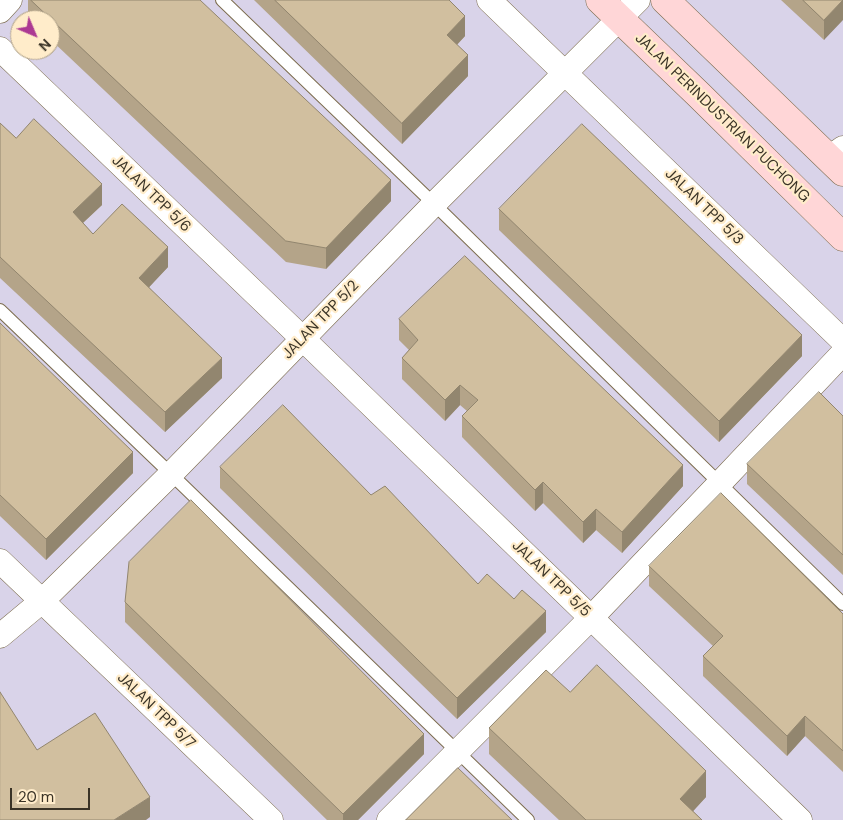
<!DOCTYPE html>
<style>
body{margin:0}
#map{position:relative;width:843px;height:820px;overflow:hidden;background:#f1dfbd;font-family:"DM Sans",sans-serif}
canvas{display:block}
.north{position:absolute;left:10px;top:10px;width:50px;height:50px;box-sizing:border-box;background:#ffecca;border:1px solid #b0a288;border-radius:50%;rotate:135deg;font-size:14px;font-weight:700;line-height:20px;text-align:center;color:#3a3326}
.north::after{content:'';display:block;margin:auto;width:18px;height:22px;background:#ac3993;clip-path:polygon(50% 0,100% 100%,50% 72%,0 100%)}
.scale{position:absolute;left:10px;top:788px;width:80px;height:22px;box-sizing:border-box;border:2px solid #3a3326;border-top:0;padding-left:6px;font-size:15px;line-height:18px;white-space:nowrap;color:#3a3326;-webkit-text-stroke:4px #ffecca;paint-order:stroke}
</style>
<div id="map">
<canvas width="843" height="820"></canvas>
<div class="north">N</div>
<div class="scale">20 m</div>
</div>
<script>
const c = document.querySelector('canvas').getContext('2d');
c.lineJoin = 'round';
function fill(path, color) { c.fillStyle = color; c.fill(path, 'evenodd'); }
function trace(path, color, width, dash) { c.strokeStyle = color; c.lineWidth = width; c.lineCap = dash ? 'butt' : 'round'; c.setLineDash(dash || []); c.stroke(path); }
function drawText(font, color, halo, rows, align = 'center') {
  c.font = font + ' "DM Sans",sans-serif'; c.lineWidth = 4.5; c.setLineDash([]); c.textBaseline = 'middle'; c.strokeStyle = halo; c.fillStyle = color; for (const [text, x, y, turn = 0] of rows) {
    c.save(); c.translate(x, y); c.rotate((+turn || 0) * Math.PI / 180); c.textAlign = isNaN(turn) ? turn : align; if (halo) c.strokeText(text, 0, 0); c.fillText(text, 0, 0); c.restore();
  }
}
fill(new Path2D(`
 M0 0H843V820H0ZM20 20H50V50H20Z`), '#d9d3e9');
const lane = new Path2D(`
 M222 0 434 204 843 604
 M0 310 171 474 528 820`);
const street = new Path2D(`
 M489 0 843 341
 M0 11 10 0
 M0 49 303 339 800 820
 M829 158 843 148
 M0 561 271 820
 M0 636 42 601 171 474 434 204 638 0
 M389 820 591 618 720 483 843 353`);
const secondary = new Path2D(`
 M600 0 699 95 843 237
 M665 0 843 172`);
trace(lane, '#7c6c4e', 14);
trace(street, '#7c6c4e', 25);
trace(secondary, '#7c6c4e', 29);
trace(lane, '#fff', 12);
trace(street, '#fff', 24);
trace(secondary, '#ffd6d7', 28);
fill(new Path2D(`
 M28 0H200L391 201 326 269 286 262 50 39V20H30L28 18Z
 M254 0H449L465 36 457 45 468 76 402 144Z
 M781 0H843L824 40Z
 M0 123 16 138 102 205 83 223 93 234 168 267 149 287 222 378 165 432 0 278Z
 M499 209 802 356 719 442 499 230Z
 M399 319 683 486 622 553 596 530 583 543 543 503 535 511 462 437V416L467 411 460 405 445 421 402 379V358L409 350 399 340Z
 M0 323 133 473 46 560 0 516Z
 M843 416V575L747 484V464Z
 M220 467 371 495 478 584 514 599 546 632 457 719 220 488Z
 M649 566 843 614V772L805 736 787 756 703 676V656L713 646 649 586Z
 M125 602 424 754 358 820H327L125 622Z
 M570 692 706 797 693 811 702 820H559L489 754V728Z`), '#b4a489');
fill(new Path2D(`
 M843 0V20L824 40V20Z
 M465 16V36L447 55V35Z
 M468 55V76L402 144V123Z
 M391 180V201L326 269V248Z
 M102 184V205L73 232V212Z
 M168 247V267L139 298V278Z
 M802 335V356L719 442V421Z
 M222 358V378L165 432V412Z
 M460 385V405L445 421V400Z
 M133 452V473L46 560V539Z
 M683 465V486L622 553V532Z
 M543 482V503L535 511V490Z
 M596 509V530L583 543V522Z
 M546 611V632L457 719V698Z
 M805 716V736L787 756V736Z
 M424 734V754L358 820H343V814Z
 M706 771V797L685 820 680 799Z
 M150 797V817L146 820H114Z`), '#92866f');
const building = new Path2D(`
 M31 0H200L391 180 326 248 286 241Z
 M275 0H449L465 16 447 35 468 55 402 123Z
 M803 0H843L824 20Z
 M34 119 102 184 73 212 93 234 122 204 168 247 139 278 222 358 165 412 0 257V123L16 138Z
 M582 124 802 335 719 421 499 209Z
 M465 256 683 465 622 532 596 509 583 522 543 482 535 490 462 416 478 400 460 385 445 400 402 358 418 340 399 319Z
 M0 323 133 452 46 539 0 495Z
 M819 392 843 416V555L747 464Z
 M283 405 371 495 385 486 478 584 487 574 514 599 522 590 546 611 457 698 220 467Z
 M721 493 843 614V751L805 716 787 736 703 656 723 636 649 566Z
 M191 500 424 734 343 814 125 602 129 562Z
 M597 665 706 771 680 799 702 820H586L489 728 546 670 570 692Z
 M0 692 37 750 95 713 150 797 114 820H0Z
 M458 768 512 820H406Z`);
fill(building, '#d1bf9f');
trace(building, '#92866f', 1);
drawText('15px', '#3a3326', '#ffecca', [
 ["JALAN PERINDUSTRIAN PUCHONG",722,118,44],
 ["JALAN TPP 5/6",151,194,44],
 ["JALAN TPP 5/3",704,207,44],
 ["JALAN TPP 5/2",321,320,-46],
 ["JALAN TPP 5/5",551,579,44],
 ["JALAN TPP 5/7",156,711,44]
]);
</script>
